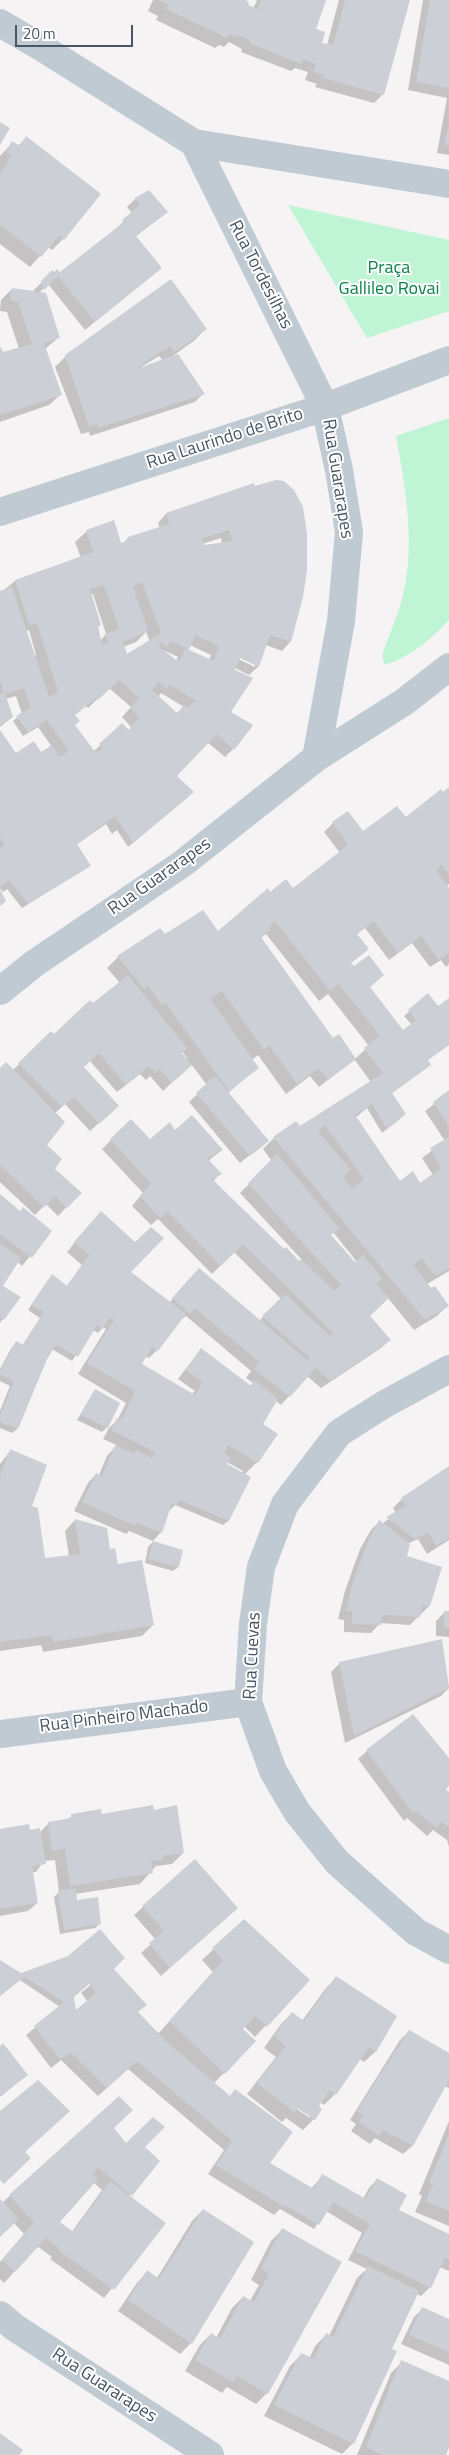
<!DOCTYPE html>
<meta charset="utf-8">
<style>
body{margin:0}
#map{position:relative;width:449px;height:2455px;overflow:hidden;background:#f5f3f3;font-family:"Titillium Web",sans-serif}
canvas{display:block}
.scale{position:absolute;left:15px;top:25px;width:118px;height:22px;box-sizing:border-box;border:2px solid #485663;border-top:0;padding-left:6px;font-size:15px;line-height:18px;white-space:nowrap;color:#485663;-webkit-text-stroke:4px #fff;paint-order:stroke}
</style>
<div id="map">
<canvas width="449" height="2455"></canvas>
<div class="scale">20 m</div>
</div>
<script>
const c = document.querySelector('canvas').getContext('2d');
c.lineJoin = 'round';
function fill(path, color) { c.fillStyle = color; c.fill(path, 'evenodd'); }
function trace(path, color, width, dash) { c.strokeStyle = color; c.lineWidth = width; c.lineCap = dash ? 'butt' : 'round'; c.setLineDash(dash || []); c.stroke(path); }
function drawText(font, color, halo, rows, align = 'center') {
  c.font = font + ' "Titillium Web",sans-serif'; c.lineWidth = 4; c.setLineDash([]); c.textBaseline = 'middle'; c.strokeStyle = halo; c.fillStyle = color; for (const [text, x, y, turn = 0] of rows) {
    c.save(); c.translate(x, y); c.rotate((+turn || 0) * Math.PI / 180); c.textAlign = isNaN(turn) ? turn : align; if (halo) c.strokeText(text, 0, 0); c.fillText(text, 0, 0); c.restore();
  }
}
fill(new Path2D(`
 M288 205 449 240V311L367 338Z
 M449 418V620C430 640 412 656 385 665L382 656C387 639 395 623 400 606 417 550 406 492 396 436Z`), '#bff5d5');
fill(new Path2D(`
 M153 0H245L246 6 253 9 257 0H324L314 29 321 44 327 45 339 0H409L383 94 374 103 315 87 317 84 305 80 308 72 295 68 291 71 241 52 242 49 229 42 224 47 219 45 215 48 156 20 158 16 148 11Z
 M423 0H449V155L437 153 447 98 408 90Z
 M27 137 63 239 52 250 48 247 30 267 0 244V156L12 143 18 146Z
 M149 192 166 212 135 237 161 268 85 330 48 284 39 293 59 337 45 349 60 395 49 405 0 422V349L2 354 19 349 7 312 0 311 1 300 12 289 33 291 52 272 60 274 115 230 132 213 127 207 135 199Z
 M205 329 195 340 170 358 204 393 195 402 90 436 89 432 81 434 55 367 66 356ZM159 356 163 361 136 370Z
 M253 485 302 596 290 642 282 651 266 645 258 667 249 675 235 668 229 712 233 749 225 757 207 742 175 776 188 797 128 847 117 830 112 834 106 824 76 845 89 866 22 908 7 889 3 892 0 888V732L15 755 40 754 52 747 38 727 23 736 13 721 22 714 16 696 5 699 12 717 0 727V593L15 581 81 558 75 542 86 532 114 522 120 544H123L128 538 160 528 158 523 166 514ZM221 538 222 544 203 546 202 544ZM90 594H93L106 634 100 641 97 628 100 625ZM29 630 36 655 34 656 26 631ZM146 632 150 642 126 656 123 647 136 642ZM190 645 211 655 209 660 188 650ZM163 650 178 657 176 661ZM235 654 255 664V667L234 657ZM109 688 131 707 122 717 131 727 128 731 122 725 94 751 74 726V715L86 706 88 708ZM161 693 184 707 176 714 158 697Z
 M449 789V884L446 886 449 890V964L446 967 441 960 430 967 412 943 389 960 365 928 356 935 367 949 350 964 420 1054 412 1025 404 1016 428 995 438 1007 449 999V1045L427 1060 425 1069 391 1094 400 1119 382 1133 367 1108 355 1118 400 1183 420 1184 433 1175 422 1158 445 1141 425 1111 449 1093V1271L427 1284 448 1305 437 1316 414 1330 388 1298 368 1317 390 1340 381 1348 321 1388 307 1376 281 1405 276 1401 261 1424 257 1462 245 1474 250 1477 228 1521 223 1525 175 1505 168 1512 161 1532 153 1541 129 1531 126 1534 74 1511 88 1483 96 1474 99 1475 107 1456 117 1445 103 1439 109 1428 118 1419 126 1403 78 1374 106 1329 103 1327 98 1333 93 1330 72 1361 52 1349 46 1358 17 1429 12 1433 0 1428V1411L10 1386 0 1381V1369L12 1347 17 1343 22 1346 40 1318 28 1310 48 1280 66 1287 82 1265 67 1252 92 1222 129 1272 169 1303 190 1278 259 1321 281 1299 234 1252 212 1274 158 1219 151 1225 132 1206 143 1193 102 1149 131 1120 150 1141 175 1131 222 1150 208 1161 220 1174 213 1181 284 1251 299 1263 302 1260 240 1193 272 1161 263 1149 274 1138 296 1122 300 1128 371 1082 354 1059 319 1087 310 1076 286 1094 258 1055 252 1060 257 1068 228 1093 267 1141 240 1163 189 1102 207 1085 191 1064 163 1091 150 1076 146 1080 140 1074 117 1092 90 1061 83 1067 109 1114 90 1131 65 1104 54 1114 46 1145 54 1169 80 1193 58 1216 46 1204 35 1215 0 1182V1070L12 1071 51 1033 54 1036 120 983 107 968 118 957 160 930 164 936 218 932 270 893 293 889 340 853 324 832 333 823 362 833 405 819ZM266 934 319 1001 328 994 369 1046 355 1059 332 1039 261 938ZM182 1051 187 1058 186 1059 180 1053ZM333 1232 357 1262 355 1264 330 1235ZM186 1316 251 1371 246 1378 253 1383 250 1386 201 1349 178 1379 195 1391 192 1394 140 1364 145 1356 149 1358 157 1350 180 1320ZM227 1462 243 1471 242 1473 226 1465Z
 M0 1195 19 1212 50 1231 22 1266 17 1261 1 1286 3 1319 0 1323Z
 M95 1391 107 1427 102 1432 77 1420Z
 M11 1450 31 1506 44 1560 69 1556 65 1531 75 1520 109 1550 153 1625 142 1636 43 1652 41 1645 0 1651V1464Z
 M449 1468V1540L427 1554 418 1539 409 1543 406 1557 429 1606 410 1625 380 1623 371 1633 344 1632V1620L338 1619 345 1591 360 1549 371 1530 379 1522 382 1524 396 1513 393 1508 402 1499Z
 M153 1542 178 1567 173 1571 145 1563 148 1547Z
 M445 1612H449V1637L436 1636V1621Z
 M441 1640 449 1688 441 1696 345 1743 331 1672 340 1663Z
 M367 1751 449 1760V1783L445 1790 449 1793V1847L447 1840 433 1830 427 1836 407 1818 404 1821 358 1759Z
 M153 1811 183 1853 172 1864 156 1866 140 1884 75 1894 76 1901 100 1924 95 1928 60 1934 54 1897 59 1892 55 1860 44 1861 36 1872H32L37 1903 28 1911 0 1916V1830L40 1832 49 1823 67 1820 72 1816H101Z
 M143 1907 236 1908 161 1976 141 1953 156 1940 134 1915Z
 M244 1921 308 1980 255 2037 244 2026 224 2073 214 2083 269 2164 311 2189 323 2175 363 2199 369 2188 377 2180 397 2211 449 2235V2271L439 2267 430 2287 421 2296 417 2294 391 2350 395 2351 353 2443 342 2454 264 2416 290 2366 301 2355 309 2359 315 2346 326 2335 329 2336 357 2278 367 2269 348 2260 362 2233 326 2211 314 2229 280 2209 274 2215 208 2174 224 2150 128 2069 98 2096 61 2060 51 2068 26 2035 60 2007 20 1980 0 1996V1962L21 1975 112 1969 137 2013 158 2034 213 1972 202 1960ZM93 1979 95 1981 81 1993 88 2002 75 2012 73 1996Z
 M336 1978 395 2016 375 2052 364 2062 359 2059 335 2094 324 2105 320 2102 314 2119 303 2130 286 2118 282 2122 247 2094 276 2057 264 2048 281 2024 292 2013 302 2021 326 1988ZM292 2103 310 2115V2118L291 2105Z
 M409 2031 449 2054V2088L444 2086 412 2146 403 2154 375 2138 370 2144 351 2131 356 2124 350 2120 400 2040Z
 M0 2047 27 2075 0 2097Z
 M119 2098 112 2129 126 2144 143 2147 129 2197 164 2223 104 2298 50 2259 52 2257 37 2246 4 2283 0 2279V2262L24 2234 14 2223 0 2236V2201L2 2203ZM93 2182 102 2190 71 2233 58 2222Z
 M449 2121V2226L415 2212 422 2196 419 2194Z
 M203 2210 191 2343 180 2354 118 2311 137 2283 147 2272 157 2278 192 2221Z
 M282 2230 267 2393 256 2404 227 2387 222 2393 185 2371 200 2345 211 2334 216 2338 232 2308 243 2297 250 2301 259 2285 251 2280 271 2241Z
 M423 2308 449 2320V2365L401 2344 414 2317Z
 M402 2362 449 2383V2444L445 2455H357L391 2373Z`), '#0003');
fill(new Path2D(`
 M158 0H246L249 3 248 5 258 9 261 0H326L316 29 325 32 322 43 333 45 345 0H410L384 95 323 78 324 75 313 72 316 64 303 59 301 64 249 43 250 40 236 34V37L229 34 227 38 166 9 168 5Z
 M430 0H449V88L416 82Z
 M0 122 10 128 0 145Z
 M448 126H449V145H444Z
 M26 136 101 194 64 240 59 236 41 257 0 225V174L11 156 6 152 12 141 20 146Z
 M149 190 168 212 136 236 162 268 95 322 58 276 44 290 41 281 52 270 54 272 57 269 60 272 124 222 122 220 140 205 135 198Z
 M171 279 207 329 175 352 170 346 133 370 178 354 205 394 98 428 97 424 89 427 65 355Z
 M12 288 46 293 60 338 44 343 62 395 0 415V346L3 352 32 344 18 302 10 300Z
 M276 480 284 481 294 490 303 507 307 534V570L303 597 291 642 270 635 259 667 240 658 235 670 253 678 231 712 253 725 252 727 234 750 217 734 177 776 194 792 133 843 115 816 77 844 91 866 28 904 9 880 0 888V848L5 845 0 838V730L16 753 34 741 41 752 52 745 59 757 69 751 47 720 28 732 16 716 31 707 24 688 5 694 13 717 0 725V694L4 693 0 680V591L12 587 49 697 58 692 37 623 29 625 15 580 93 552 86 530 114 520 121 543 126 541 128 537 169 524 166 513 254 483 255 486ZM229 530 233 541 204 545 202 538ZM142 582 161 633 127 654 123 642 148 631 133 587ZM104 585 119 629 105 634 108 643 102 645 98 626 101 625 90 589ZM195 635 219 646 214 661 189 650ZM171 641 186 648 179 662 158 646 161 643 167 647ZM119 680 139 698 130 708 139 718 129 730 122 723 99 744 103 748 96 753 75 725 80 721 75 715 96 698 98 700ZM159 682 167 689 170 685 195 700 188 708 184 705 177 713 152 690Z
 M449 787V875L442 865 436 870 449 888V953L439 960 421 936 398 953 374 921 357 934 369 949 351 963 354 966 369 955 384 975 370 987 403 1030 416 1020 408 1010 428 993 438 1006 449 998V1045L428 1060 431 1065 392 1093 406 1114 387 1129 372 1104 355 1115 400 1181 413 1171 420 1183 441 1168 430 1148 449 1137V1268L435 1276 422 1258 413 1265 431 1288 435 1286 449 1306 425 1320 273 1137 296 1121 300 1126 383 1073 364 1048 380 1036 339 984 330 991 275 921 269 927 271 930 261 937 333 1038 339 1034 356 1059 328 1080 319 1068 297 1084 269 1045 264 1050 222 991 210 999 259 1068 229 1091 165 1002 162 1005 148 986 145 990 117 956 160 928 165 934 203 910 218 931 268 888 270 892 286 879 293 888 348 845 332 822 348 811 363 831 397 806 406 817 441 789 443 792ZM325 1125 364 1179 352 1189 343 1176 351 1170 318 1131Z
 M0 889 6 901 0 906Z
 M128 975 187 1048 182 1053 192 1065 172 1083 159 1069 155 1073 149 1066 126 1085 99 1053 84 1067 119 1106 99 1124 74 1097 62 1107 18 1063 51 1031 54 1034 90 1000 93 1003Z
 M6 1062 65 1122 47 1145 62 1159 55 1169 82 1193 67 1208 55 1196 44 1207 0 1165V1068Z
 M215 1076 269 1141 250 1156 196 1093Z
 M449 1090V1126L433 1102Z
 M192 1115 223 1150 207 1158 222 1174 212 1179 284 1249 286 1247 299 1261 301 1259 334 1291 341 1285 248 1183 277 1154 339 1228 331 1235 355 1262 363 1255 383 1279 376 1284 389 1298 370 1316 391 1340 330 1381 316 1368 290 1397 254 1369 259 1362 195 1308 190 1314 172 1298 199 1268 308 1361 310 1358 262 1316 285 1294 330 1336 333 1333 243 1244 221 1266 167 1211 160 1218 140 1196 151 1184 110 1139 131 1119 150 1139 170 1122 175 1130Z
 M0 1194 20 1211 23 1207 52 1231 32 1258 0 1234Z
 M101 1211 135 1242 151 1227 164 1238 131 1272 186 1314 158 1351 152 1347 142 1364 195 1395 203 1382 186 1370 201 1348 251 1386 254 1380 278 1399 263 1424 278 1434 258 1463 228 1445 224 1454 231 1457 227 1464 251 1477 229 1521 179 1500 177 1505 172 1503 162 1533 137 1523 135 1526 82 1502 96 1473 102 1476 115 1445 134 1454 136 1450 152 1458 155 1452 111 1430 117 1418 122 1419 135 1391 87 1363 114 1320 110 1317 103 1329 97 1325 78 1357 56 1345 47 1359 18 1429 0 1422V1415L14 1381 0 1374V1371L16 1341 23 1345 44 1312 31 1305 52 1274 67 1286 89 1255 74 1242Z
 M0 1244 21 1258 3 1286 21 1297 4 1320 0 1317Z
 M95 1389 120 1403 108 1428 80 1415Z
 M10 1449 47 1465 32 1506 38 1508 45 1558 80 1554 75 1519 107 1528 110 1549 115 1548 118 1564 142 1560 154 1625 53 1642 52 1635 0 1642V1476Z
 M449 1466V1538L436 1546 428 1532 415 1539 386 1517 406 1506 401 1498Z
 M379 1520 410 1544 407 1556 442 1567 430 1606 422 1605 420 1617 382 1615 381 1625 352 1624V1611H346L353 1581 369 1539Z
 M153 1541 183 1550 179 1567 148 1559Z
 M444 1611H449V1628H444Z
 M442 1639 449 1688 354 1736 339 1662Z
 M413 1714 449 1758V1785L446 1790 449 1792V1827L441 1822 437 1828 416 1811 413 1813 366 1750Z
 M153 1805 154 1810 177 1805 184 1853 163 1856V1860L151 1861 153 1873 70 1886 65 1849 52 1851 48 1822 71 1818V1814L101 1809 102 1814Z
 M29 1824 30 1830 40 1828 46 1864 32 1866 38 1903 0 1909V1829Z
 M195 1859 238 1908 170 1968 149 1943 164 1931 142 1906Z
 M76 1888 77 1900 98 1897 101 1924 64 1930 58 1891Z
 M244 1919 310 1980 267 2027 255 2016 243 2029 256 2041 225 2074 169 2021 223 1960 212 1948Z
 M100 1929 125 1958 114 1969 147 2005 138 2012 166 2041 230 2096 235 2089 293 2132 270 2163 314 2189 322 2174 366 2199 377 2178 407 2195 399 2210 449 2234V2260L445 2258 431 2288 355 2251 370 2224 333 2202 319 2225 285 2205 284 2207 216 2165 232 2141 137 2061 107 2088 70 2052 60 2060 34 2026 64 2002 25 1977 0 1995V1960L21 1973 68 1956ZM89 1984 96 1993 76 2010 74 1997Z
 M336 1976 397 2016 376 2052 369 2047 336 2095 330 2090 319 2106 322 2109 315 2120 297 2108 294 2112 257 2083 286 2046 274 2036 292 2012 304 2021Z
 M409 2030 449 2053V2080L413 2146 383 2130 379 2136 359 2122 363 2115 357 2111Z
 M3 2043 28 2075 0 2096V2046Z
 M38 2080 70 2111 25 2152 31 2158 4 2184 0 2180V2111Z
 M119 2096 133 2110 114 2128 126 2143 153 2117 165 2127 145 2147 160 2161 132 2196 98 2167 92 2174 98 2179 60 2222 73 2232 110 2181 166 2223 114 2290 58 2250 59 2248 46 2238 15 2272 2 2260 34 2222 9 2195Z
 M449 2134V2211L425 2201 433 2185 429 2183Z
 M0 2199 19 2219 0 2237Z
 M203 2209 254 2242 192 2344 128 2300 147 2270 159 2279Z
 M282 2228 342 2262 268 2394 237 2376 233 2382 195 2360 211 2333 220 2339 243 2296 254 2302 269 2274 261 2268Z
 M368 2266 419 2291 392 2349 397 2351 354 2444 274 2405 301 2353 314 2359 326 2333 333 2337Z
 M422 2307 449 2319V2352L409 2335Z
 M401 2360 449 2381V2447L446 2455H383L366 2447Z
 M0 2433 23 2450 19 2455H0Z`), '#cccfd5');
trace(new Path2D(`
 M0 23 41 47 194 143 449 184
 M194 143 325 407 339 470 349 532 341 621 316 758
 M0 512 325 407 449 360
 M0 991 35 963 182 864 316 758 404 702 449 667
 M449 1369 383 1405 339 1433 285 1504 261 1567 253 1624 248 1702 273 1771 297 1812 337 1862 416 1932 449 1950
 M0 1734 248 1702
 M0 2315 14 2327 210 2455`), '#c0cad3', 28);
drawText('18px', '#0e824b', '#fff', [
 ["Praça",389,269],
 ["Gallileo Rovai",389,290]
]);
drawText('18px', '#485663', '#fff', [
 ["Rua Tordesilhas",260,275,63],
 ["Rua Laurindo de Brito",225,439,-18],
 ["Rua Guararapes",337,479,81],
 ["Rua Guararapes",160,877,-35],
 ["Rua Cuevas",253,1656,-87],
 ["Rua Pinheiro Machado",124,1717,-7],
 ["Rua Guararapes",104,2386,33]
]);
</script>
